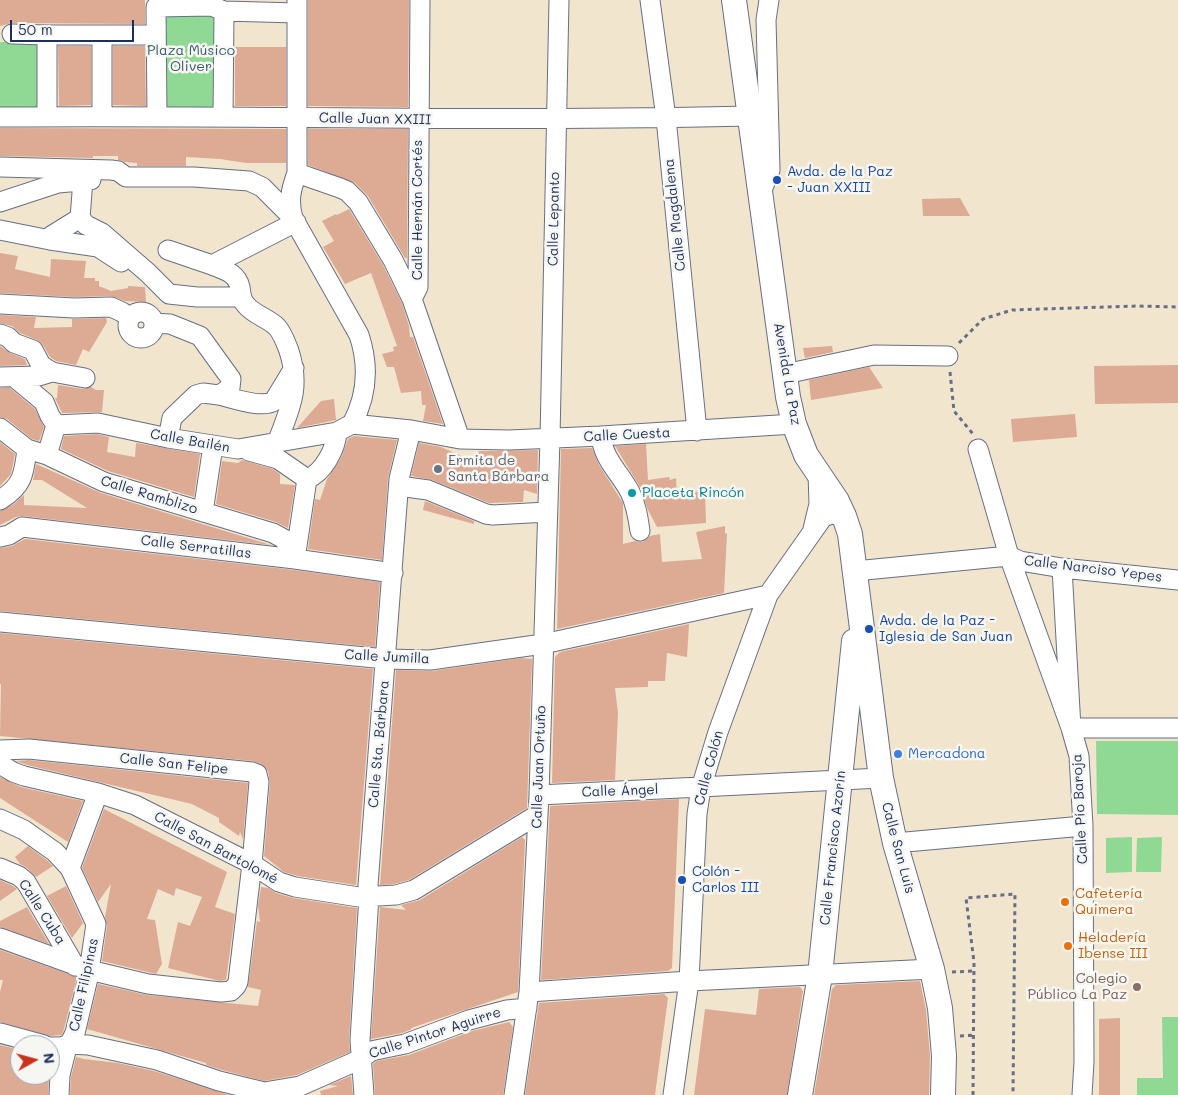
<!DOCTYPE html>
<meta charset="utf-8">
<style>
body{margin:0}
#map{position:relative;width:1178px;height:1095px;overflow:hidden;background:#f2e5ce;font-family:Mali,sans-serif}
canvas{display:block}
.north{position:absolute;left:10px;top:1035px;width:50px;height:50px;box-sizing:border-box;background:#f6f6f2;border:1px solid #9ea6b7;border-radius:50%;rotate:83deg;font-size:14px;font-weight:700;line-height:20px;text-align:center;color:#1b2f5e}
.north::after{content:'';display:block;margin:auto;width:18px;height:22px;background:#c8321e;clip-path:polygon(50% 0,100% 100%,50% 72%,0 100%)}
.scale{position:absolute;left:10px;top:20px;width:124px;height:22px;box-sizing:border-box;border:2px solid #1b2f5e;border-top:0;padding-left:6px;font-size:15px;line-height:18px;white-space:nowrap;color:#1b2f5e;-webkit-text-stroke:4px #f6f6f2;paint-order:stroke}
</style>
<div id="map">
<canvas width="1178" height="1095"></canvas>
<div class="north">N</div>
<div class="scale">50 m</div>
</div>
<script>
const c = document.querySelector('canvas').getContext('2d');
c.lineJoin = 'round';
function fill(path, color) { c.fillStyle = color; c.fill(path, 'evenodd'); }
function trace(path, color, width, dash) { c.strokeStyle = color; c.lineWidth = width; c.lineCap = dash ? 'butt' : 'round'; c.setLineDash(dash || []); c.stroke(path); }
function drawText(font, color, halo, rows, align = 'center') {
  c.font = font + ' Mali,sans-serif'; c.lineWidth = 5; c.setLineDash([]); c.textBaseline = 'middle'; c.strokeStyle = halo; c.fillStyle = color; for (const [text, x, y, turn = 0] of rows) {
    c.save(); c.translate(x, y); c.rotate((+turn || 0) * Math.PI / 180); c.textAlign = isNaN(turn) ? turn : align; if (halo) c.strokeText(text, 0, 0); c.fillText(text, 0, 0); c.restore();
  }
}
fill(new Path2D(`
 M165 14H217V105L213 110H166Z
 M0 42H38L39 111 0 110Z
 M1096 741H1178V815L1097 814Z
 M1132 837V872L1106 873V838Z
 M1162 837 1161 872H1136L1137 838Z
 M1162 1017H1178V1095H1137V1078H1163Z`), '#8fd995');
fill(new Path2D(`
 M0 0H145V24L12 23 0 26Z
 M308 0H409L408 107 308 106Z
 M58 46H91V105L59 106Z
 M113 46H145L146 106 113 105Z
 M235 47H286V106H235Z
 M0 128 286 129V163H246L220 159 186 157V166H137V163L125 162 118 160V156H93V158L0 156Z
 M308 129H408L407 258H405L368 196 355 183 308 165Z
 M960 198 970 216H923L922 199Z
 M349 209 383 265 402 303 409 326 410 337H413L443 424 423 421 426 405H422L421 391 401 393 394 367H387L382 354 394 351 393 347 397 346 371 273 345 284 323 247 334 241 322 221 336 214 337 215Z
 M0 253 18 256 15 269 50 277 51 259 86 261 84 278H95V281H99V286L111 291 128 288V286L145 287 146 302 125 301 111 296 74 297 0 293Z
 M0 315 36 317 34 328 72 327V319L106 318 107 322 89 352 83 349 76 365 56 361 50 357 43 345 37 340 20 333 12 326 0 323Z
 M0 346 10 353 25 359 27 365 0 366Z
 M832 346 833 352 805 358 803 348Z
 M1178 365V403L1095 404 1094 366Z
 M869 367 883 388 811 400 809 380Z
 M58 385 83 389 91 387 96 390H104L102 412 62 413 55 398H57Z
 M0 388H10L35 409 44 427 39 441 32 439 7 419 0 417Z
 M334 399 336 420 297 428 321 401Z
 M1075 414 1077 437 1013 442 1011 419Z
 M97 434 109 437 107 452 135 457 136 443 200 454 194 497 108 471 61 449 64 436Z
 M354 436 397 440 388 478 382 560 308 549 315 499 320 500 327 479 341 458 348 439Z
 M0 442 15 454 11 474 0 486Z
 M419 443 441 447 476 462 479 451 538 450 537 494 524 490 523 502 489 503 432 480 411 476Z
 M646 444 648 480 669 477 670 480 676 478 677 493 705 491 706 523 657 527 648 510 640 487 615 446Z
 M592 448 599 465 623 503V544L635 541 642 542 650 536 660 534 662 562 702 559 696 532 725 526V533L727 534 724 593 557 629 561 449Z
 M242 460 273 469 280 474V484L295 485 288 528 276 522 216 504 222 461 238 463Z
 M36 464 101 493 271 545 23 516 16 517 0 525V511L14 504 24 495V505L87 508 42 480H33Z
 M425 501 474 521V524L423 510Z
 M25 539 294 570 380 582 375 647 0 611V548L12 546Z
 M689 624 687 657 667 653 665 681H648V687L615 688 618 713 615 780 552 783 555 657 560 652Z
 M0 633 373 669 356 885 298 876 284 872 264 856 270 783 268 771 261 764 253 761 0 736 1 684H0Z
 M521 658 532 659 527 808 409 880 394 884 380 885 396 670 432 671Z
 M29 760 248 783 243 839 240 832 239 836 219 822V818L192 804 27 765 16 761Z
 M0 777 21 787 83 801 68 842 0 798Z
 M679 799 672 968 668 971 541 980 550 806Z
 M104 809 227 872 215 907 235 914 226 980 220 981 168 968 178 922 190 926 202 897 176 888 174 896 158 889 147 919 155 920 162 964 156 974 102 961 107 926 105 917 111 884 98 902 82 868Z
 M522 837 525 840 518 992 411 1028 412 1029 402 1033 371 1039 380 907 406 910 401 905 420 900Z
 M28 846 48 861 53 866 36 877 26 867 20 864 15 857Z
 M0 880 13 886 17 889 0 901Z
 M66 886 83 923 72 938 47 896Z
 M261 887 268 888 276 893 293 898 357 908 349 1039 350 1052 297 1075 264 1081 222 1070 206 1065V1063L87 1029 98 984 147 995 258 1006 261 990 248 987 257 921 260 922 258 906Z
 M27 907 49 944 0 927V921Z
 M0 950 77 977 64 1029 62 1035 50 1036 0 1022V992L3 980H0Z
 M920 981 926 1010 930 1056 929 1095H814L832 989 836 985Z
 M800 987 803 991 787 1095H694L705 1009 756 1015 759 989Z
 M664 994 668 998 655 1095H525L539 1003Z
 M1120 1018V1095H1099V1019Z
 M509 1022 513 1027 503 1095H375L373 1064 376 1061 409 1055 472 1031Z
 M0 1045 20 1050V1075H49L48 1095H0Z
 M76 1057 84 1059 118 1063 154 1071 229 1095H70L71 1077Z
 M351 1076 353 1095H321L320 1091 338 1086 329 1085Z`), '#ddaa94');
const minor = new Path2D(`
 M297 0V173C291 189 288 201 293 218L359 335C369 365 367 396 352 424L411 430 460 439 509 440 601 436 794 424
 M650 0 666 118 697 431
 M12 34 47 35
 M102 35H156
 M157 116 156 7 211 6 224 11
 M0 117C250 115 500 122 751 116
 M47 117V35H102V116
 M223 117 224 11 297 13
 M0 167 111 170 118 171 126 177H194L249 181 262 187 293 218
 M297 173 340 188 347 191 358 202 393 260 412 299 460 439
 M760 195 770 170 766 20 769 0
 M0 202 58 183 91 180
 M80 218 86 225 102 233 148 273 169 294 197 297H241
 M0 230 50 240 51 236 80 218 83 180
 M50 240 98 247 121 262
 M168 250 212 265 296 222
 M212 265C224 270 237 273 240 287 241 294 241 300 246 305 254 315 268 318 277 327 283 334 286 343 289 351 301 388 290 408 277 443
 M412 299 418 287 420 0
 M0 304 74 308 111 307 122 312 130 318
 M128 325a13 13 0 1 1 26 0a13 13 0 1 1-26 0Z
 M154 323 170 324 200 336 231 379 230 388 219 395C233 398 262 409 274 401L294 368
 M0 334 8 337 14 343 33 350 41 365 52 372
 M785 374 874 355 948 356
 M0 377 39 376 52 372 85 378
 M14 377 44 402 50 416 56 425
 M0 428 27 449 47 455 104 482 273 533 284 539 295 559
 M601 436C603 459 620 473 630 492 636 504 638 517 640 531
 M168 438 172 418 196 395 203 393 219 395
 M978 449 1009 556 1071 728 1079 756 1083 826 1084 1062 1082 1095
 M249 451 278 459 307 479 295 559
 M47 455 56 425 98 423 168 438 238 449 337 432 352 424
 M307 479C323 473 336 449 337 432
 M399 486 428 490 486 514 493 515 547 512
 M0 500C23 486 24 474 27 449
 M203 512 213 446
 M813 529 819 504 818 474
 M0 537 9 535 22 527 295 559 393 573
 M1062 568 1071 728H1178
 M855 571 1009 556 1020 561 1062 568 1178 580
 M0 622 386 659 430 660 543 644 768 595
 M0 750 29 749 252 772 257 774 259 782 252 864 238 982 236 986 231 991 221 992 148 984 89 970 0 938
 M0 764 13 772 24 776 98 793 135 805 252 864 279 882 295 887 359 897 396 895 414 890 537 815
 M539 795 881 778
 M0 819 24 830 55 852 70 868 96 924 88 978 75 1033 66 1051 60 1075 59 1095
 M895 843 1083 826
 M0 868 19 876 26 882 75 966
 M70 868 98 793
 M529 992 689 981 932 969
 M0 1033 44 1045
 M50 1047H60L70 1044 88 1045 157 1060 219 1081 264 1092
 M261 1095 264 1092 300 1086 361 1059 371 1051 405 1044 469 1020 507 1010 527 1008
 M364 1095 360 1040 369 896 368 885 399 479 411 430
 M514 1095 529 992 539 795 550 439 559 0
 M673 1095 689 981 697 814 701 788 718 732 768 595 823 517 832 514 844 516`);
const major = new Path2D(`
 M734 0 788 397 794 424 806 455 837 501 844 516 850 534 881 778 895 843 932 969 940 1008 944 1056 943 1095
 M800 1095 820 975 854 641`);
trace(minor, '#666f85', 21);
trace(major, '#666f85', 26);
trace(new Path2D(`
 M959 343 983 319 1012 310 1136 306 1178 307
 M950 372 954 411 973 434
 M952 972 974 971
 M960 1036 974 1035
 M973 1095 974 962 966 898 1015 894 1013 1095`), '#666f85', 3, [4, 4]);
trace(minor, '#fff', 19);
trace(major, '#fff', 24);
for (const [x, y, r, color] of [
 [777,180,5,"#1a4fb4"],
 [438,469,5,"#6b7280"],
 [632,493,5,"#0f9aa8"],
 [869,629,5,"#1a4fb4"],
 [898,754,5,"#3f7fe0"],
 [682,880,5,"#1a4fb4"],
 [1065,902,5,"#e8710a"],
 [1068,946,5,"#e8710a"],
 [1137,987,5,"#8d6e63"]
]) { const dot = new Path2D(); dot.arc(x, y, r, 0, 2 * Math.PI); c.fillStyle = color; c.fill(dot); trace(dot, '#f6f6f2', 2); }
drawText('14px', '#385a6c', '#f6f6f2', [
 ["Plaza Músico",191,51],
 ["Oliver",191,67]
]);
drawText('14px', '#1b2f5e', '#f6f6f2', [
 ["Calle Juan XXIII",375,119,1],
 ["Calle Hernán Cortés",418,210,-90],
 ["Calle Magdalena",675,215,-96],
 ["Calle Lepanto",554,219,-89],
 ["Avenida La Paz",787,374,80],
 ["Calle Cuesta",627,435,-3],
 ["Calle Bailén",190,441,10],
 ["Calle Ramblizo",149,495,17],
 ["Calle Serratillas",196,547,7],
 ["Calle Narciso Yepes",1093,569,7],
 ["Calle Jumilla",387,657,3],
 ["Calle Sta. Bárbara",379,744,-85],
 ["Calle San Felipe",174,764,6],
 ["Calle Juan Ortuño",539,767,-88],
 ["Calle Colón",709,768,-75],
 ["Calle Ángel",620,791,-2],
 ["Calle Pío Baroja",1080,809,-93],
 ["Calle San Bartolomé",216,848,28],
 ["Calle Francisco Azorín",833,848,-84],
 ["Calle San Luis",898,848,75],
 ["Calle Cuba",42,912,57],
 ["Calle Filipinas",84,985,-78],
 ["Calle Pintor Aguirre",435,1033,-18]
]);
drawText('14px', '#164399', '#f6f6f2', [
 ["Avda. de la Paz",787,172],
 ["- Juan XXIII",787,188],
 ["Avda. de la Paz -",879,621],
 ["Iglesia de San Juan",879,637],
 ["Colón -",692,872],
 ["Carlos III",692,888]
], 'left');
drawText('14px', '#5b616d', '#f6f6f2', [
 ["Ermita de",448,461],
 ["Santa Bárbara",448,477]
], 'left');
drawText('14px', '#0d838f', '#f6f6f2', [
 ["Placeta Rincón",642,493]
], 'left');
drawText('14px', '#366cbe', '#f6f6f2', [
 ["Mercadona",908,754]
], 'left');
drawText('14px', '#c56008', '#f6f6f2', [
 ["Cafetería",1075,894],
 ["Quimera",1075,910],
 ["Heladería",1078,938],
 ["Ibense III",1078,954]
], 'left');
drawText('14px', '#785e54', '#f6f6f2', [
 ["Colegio",1127,979],
 ["Público La Paz",1127,995]
], 'right');
</script>
